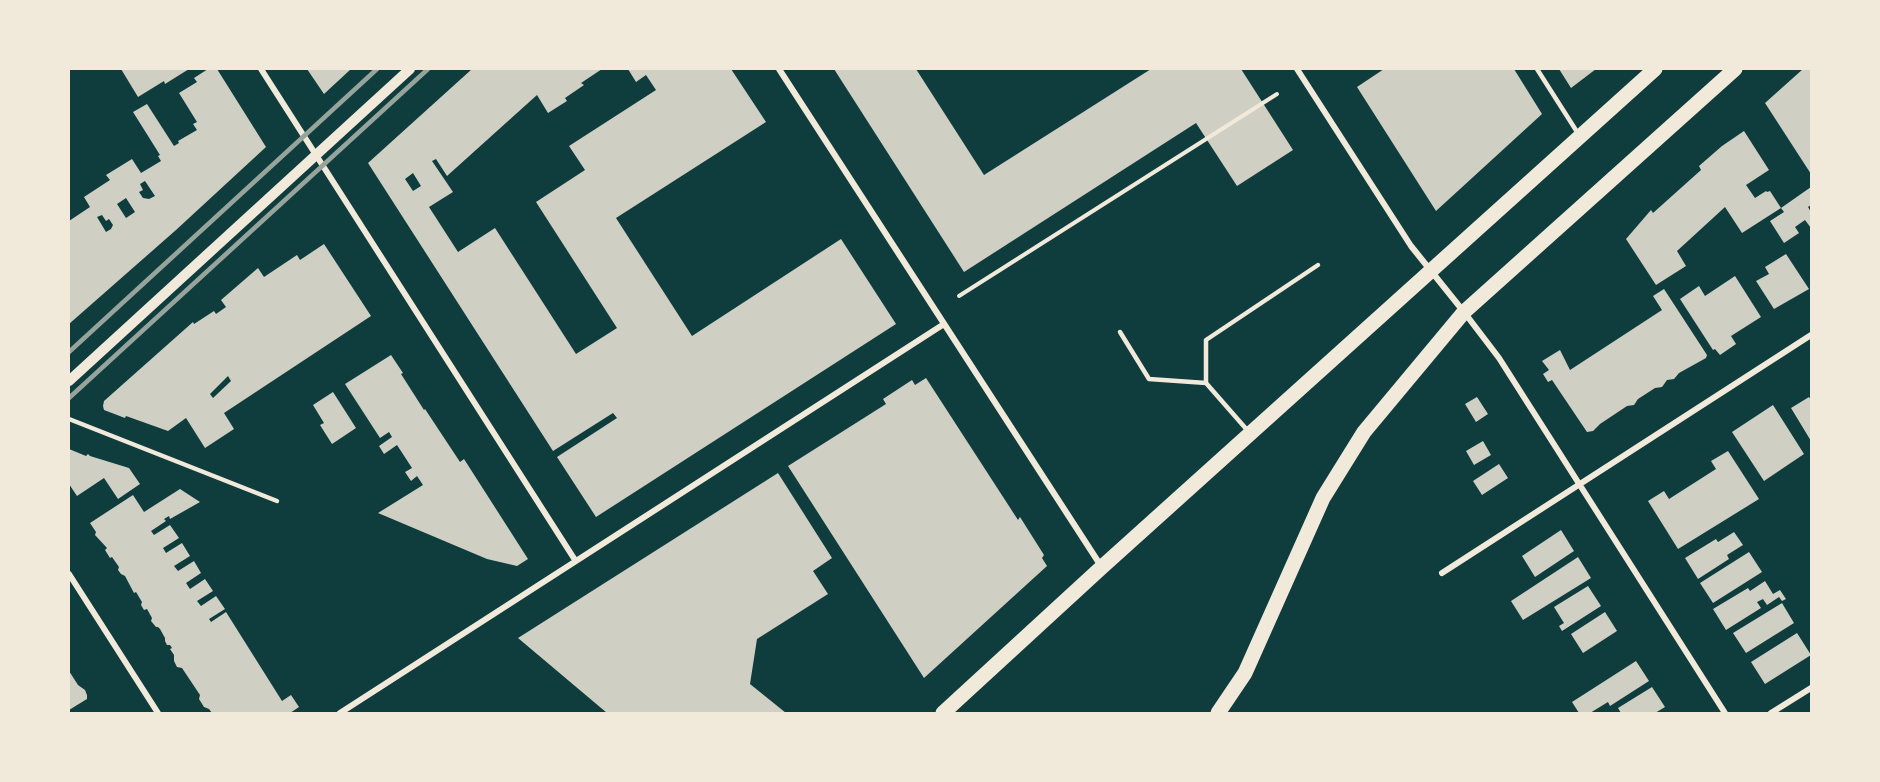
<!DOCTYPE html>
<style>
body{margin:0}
#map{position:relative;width:1880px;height:782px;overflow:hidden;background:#0f3d3e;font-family:Roboto,sans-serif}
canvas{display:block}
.frame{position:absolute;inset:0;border:70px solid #f1e9da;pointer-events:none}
</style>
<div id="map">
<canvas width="1880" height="782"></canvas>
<div class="frame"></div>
</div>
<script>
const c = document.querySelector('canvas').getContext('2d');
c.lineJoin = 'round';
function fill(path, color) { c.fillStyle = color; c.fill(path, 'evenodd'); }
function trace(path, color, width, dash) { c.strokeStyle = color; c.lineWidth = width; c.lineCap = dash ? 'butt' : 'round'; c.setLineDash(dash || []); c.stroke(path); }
fill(new Path2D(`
 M121 69H189L165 84 164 81 138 97Z
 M208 69H217L266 147 176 230 69 324V221L90 207 84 197 110 180 106 175 132 159 141 173 161 161 158 156 160 155 133 112 147 104 174 146 179 143 178 141 197 130 193 124 197 122 179 93 197 82 194 78ZM145 181 155 196 149 199 143 198 139 192 143 190 140 184ZM126 198 135 212 126 218 117 204ZM102 215 106 221 109 219 113 225 111 229 106 232 97 217Z
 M307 69H351L324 94Z
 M472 69H602L581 83 584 85 565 98 567 101 548 113 537 95 447 176 436 159 432 161 453 192 429 207 458 252 495 228 576 354 617 328 536 202 585 170 569 146 656 90 646 75 636 82 628 69H731L766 122 616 218 692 336 841 239 896 324 596 517 557 457 617 418 613 413 553 451 368 163ZM413 173 421 186 413 191 405 179Z
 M834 69H916L984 175 1151 69H1241L1293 150 1237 186 1196 123 964 272Z
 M1384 69H1514L1542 114 1436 211 1357 87Z
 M1559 69H1596L1571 88Z
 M1803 69H1811V174L1765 103Z
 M1744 131 1769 170 1746 185 1755 198 1766 191 1767 192 1770 191 1781 208 1742 233 1725 207 1677 251 1686 266 1656 285 1626 239 1651 210 1653 213 1701 170 1699 166 1722 146Z
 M1811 187V205L1808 207 1811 212V228L1805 220 1795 227 1799 233 1784 243 1770 221 1784 212 1781 208Z
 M324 244 371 316 224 413 234 429 205 448 186 418 168 431 126 416 125 418 104 410 103 406 104 401 193 322 194 324 214 311 216 314 226 307 221 300 258 268 264 277 297 255 300 260ZM228 376 231 381 213 398 210 394Z
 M1786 254 1809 289 1774 309 1756 281 1769 274 1765 267Z
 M1735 276 1761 317 1731 336 1736 344 1720 355 1715 349 1713 350 1680 299 1699 286 1705 296Z
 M1664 289 1707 355 1706 358 1679 373 1674 379 1667 380 1662 387 1655 388 1638 399 1634 405 1627 406 1600 424 1593 431 1587 432 1552 380 1548 382 1543 374 1549 370 1542 361 1560 350 1570 370 1662 310 1653 296Z
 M391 355 403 373 401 374 424 410 425 409 460 462 464 459 528 559 517 566 487 559 378 513 423 485 417 476 411 481 405 472 412 468 397 445 384 454 379 446 392 437 389 432 380 438 345 384Z
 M926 378 1018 520 1020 517 1044 555 1042 558 1047 566 924 678 788 466 886 404 883 399 912 380 915 385Z
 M333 392 356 428 332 444 320 425 324 423 313 405Z
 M1477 397 1488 414 1476 422 1465 404Z
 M1809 397 1811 400V441L1791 408Z
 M1773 405 1804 454 1764 481 1732 432Z
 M1483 441 1491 455 1474 465 1466 451Z
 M69 449 86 456 88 454 90 456 129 468 140 484 118 499 104 478 77 496 69 484Z
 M1728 451 1759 499 1678 549 1648 501 1664 491 1669 499 1716 469 1711 461Z
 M1499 464 1508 478 1482 495 1473 481Z
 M778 473 832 558 813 571 828 594 757 639 750 684 786 713H607L518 638Z
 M180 489 200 502 170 519 169 516 164 519 166 521 151 531 154 535 170 525 179 538 163 548 166 553 182 543 190 556 174 566 178 571 194 561 201 573 186 583 190 589 205 579 213 591 197 601 201 606 216 596 225 609 209 619 211 622 226 612 282 701 291 695 299 707 290 713H212L209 709 204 707 199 699 200 695 182 668 177 667 174 661V655L170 649 172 648 170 645H167L165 641V638L160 629 158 627H156L151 621 152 618 147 609 144 610 141 605 142 602 136 592 134 593 125 576 121 574 118 570 119 567 112 557 110 558 105 550 107 548 95 535 96 532 90 523 133 495 144 512Z
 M1561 530 1574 551 1535 577 1522 556Z
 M1734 532 1743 545 1727 555 1729 559 1698 579 1685 558 1716 539 1718 542Z
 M1749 552 1762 572 1713 603 1700 583Z
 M1578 557 1591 578 1523 620 1511 601Z
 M1765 581 1773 594 1780 590 1786 599 1782 601 1779 597 1767 605 1763 599 1757 602 1761 608 1726 630 1713 609 1748 588 1750 591Z
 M1588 586 1601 606 1562 631 1559 626 1564 623 1554 607Z
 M1782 603 1794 623 1746 653 1733 633Z
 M1605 612 1617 631 1583 653 1571 634Z
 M1797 633 1811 655 1765 684 1751 662Z
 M1636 661 1649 681 1610 706 1608 702 1590 713H1579L1572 702Z
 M69 671 78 685 85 690 87 695V699L69 710Z
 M1652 687 1665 707 1655 713H1621L1618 708Z`), '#cfcfc3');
trace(new Path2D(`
 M959 296 1277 94`), '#f1e9da', 4);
trace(new Path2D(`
 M1537 69 1579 135
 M1120 332 1149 379 1206 383
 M69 419 277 501
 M1248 431 1206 383V340L1318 265`), '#f1e9da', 4.5);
trace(new Path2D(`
 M261 69 575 560
 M779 69 1101 566
 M1297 69 1411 246 1464 312 1499 358 1725 713
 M1442 573 1811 335
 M69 574 158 713
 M340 713 944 324
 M1771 713 1811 688`), '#f1e9da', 6);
trace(new Path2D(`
 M69 381 410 69`), '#f1e9da', 10);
trace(new Path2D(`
 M943 713 1102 567 1655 69
 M1218 713 1245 673 1323 498 1364 432 1464 312 1735 69`), '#f1e9da', 15);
trace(new Path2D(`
 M69 352 377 69
 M69 398 428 69`), '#97a49c', 4.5);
</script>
